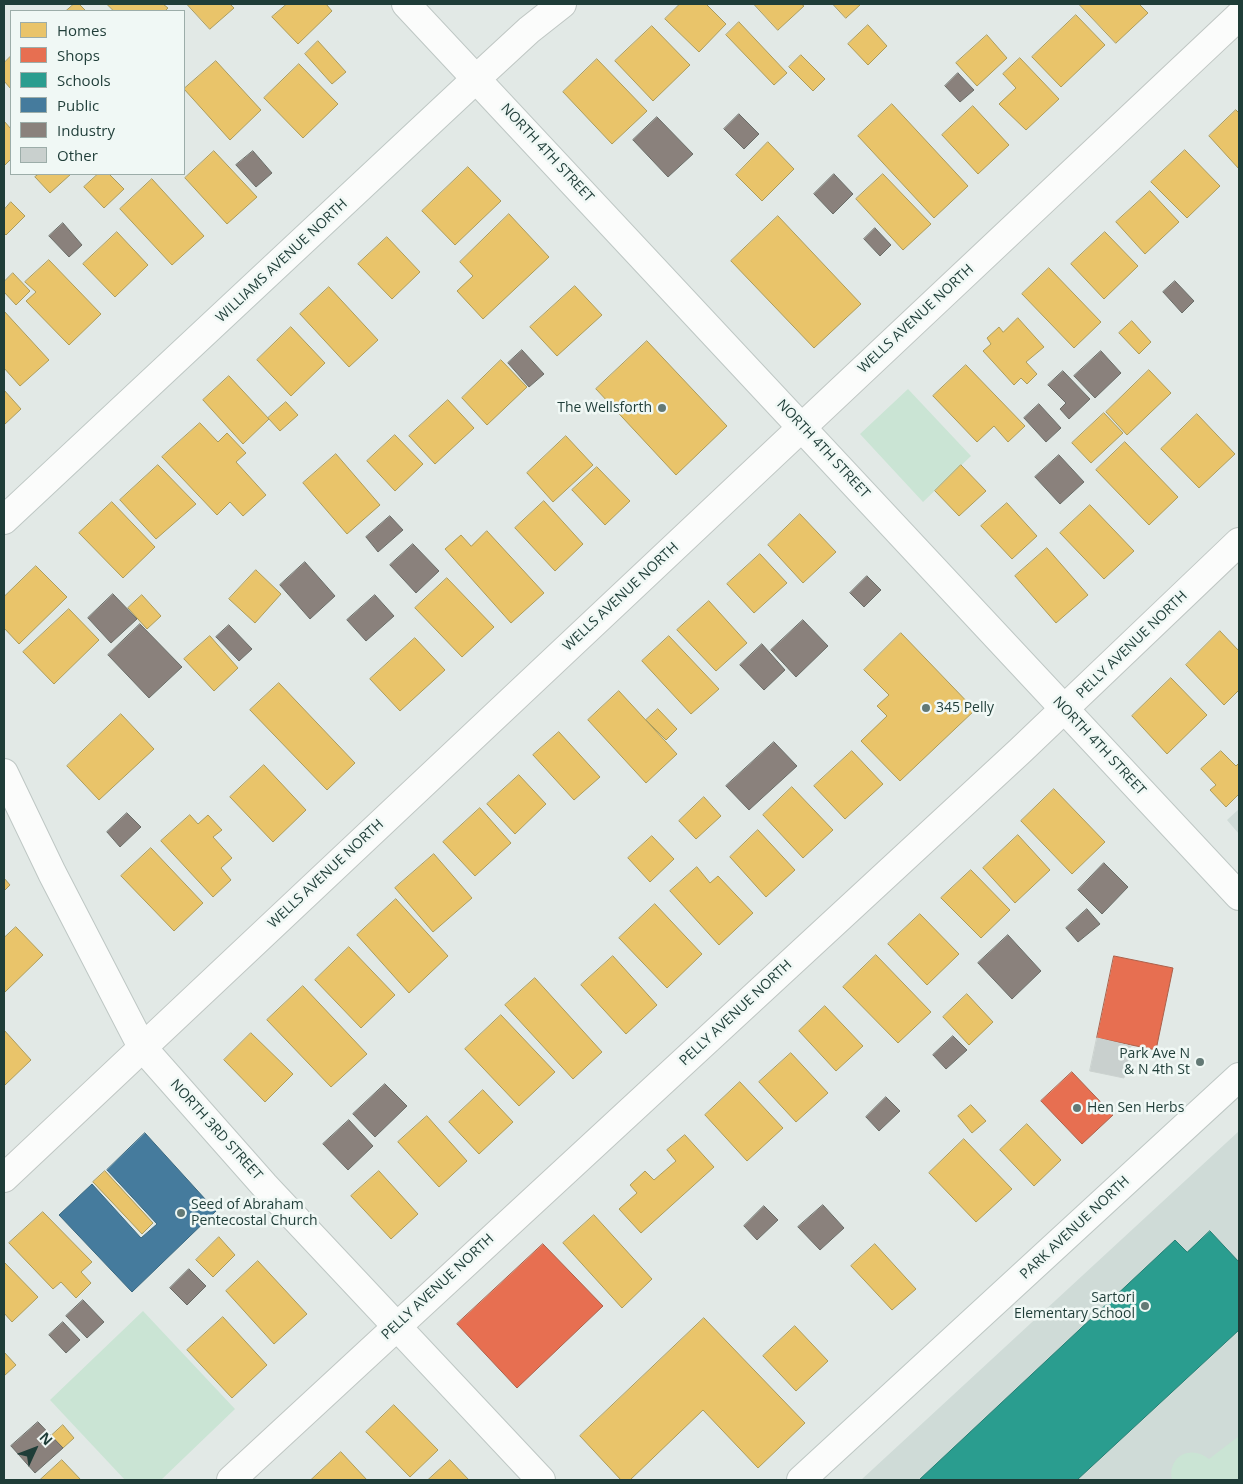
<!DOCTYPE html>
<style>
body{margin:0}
#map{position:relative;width:1243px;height:1484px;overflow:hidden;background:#e2e9e6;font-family:"Open Sans",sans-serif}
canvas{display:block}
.frame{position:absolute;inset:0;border:5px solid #1f3d38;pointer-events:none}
.legend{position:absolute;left:10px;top:10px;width:175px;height:165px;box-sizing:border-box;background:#f0f8f5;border:1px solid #9cada9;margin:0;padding:6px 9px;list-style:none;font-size:15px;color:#1f3d38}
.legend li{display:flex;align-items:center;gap:10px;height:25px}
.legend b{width:25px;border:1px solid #9cada9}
.north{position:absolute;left:10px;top:1424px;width:50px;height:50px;-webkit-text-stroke:4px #f0f8f5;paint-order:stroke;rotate:47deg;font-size:14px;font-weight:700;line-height:20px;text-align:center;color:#1f3d38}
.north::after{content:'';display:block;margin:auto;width:18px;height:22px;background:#1f3d38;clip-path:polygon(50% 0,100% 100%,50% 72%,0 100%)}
</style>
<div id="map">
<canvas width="1243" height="1484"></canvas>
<div class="frame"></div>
<ul class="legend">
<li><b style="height:14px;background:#e9c46a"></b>Homes</li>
<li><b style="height:14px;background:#e76f51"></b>Shops</li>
<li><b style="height:14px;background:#2a9d8f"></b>Schools</li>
<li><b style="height:14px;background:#457b9d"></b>Public</li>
<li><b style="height:14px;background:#8a817c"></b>Industry</li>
<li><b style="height:14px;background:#c9d0ce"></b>Other</li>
</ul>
<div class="north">N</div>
</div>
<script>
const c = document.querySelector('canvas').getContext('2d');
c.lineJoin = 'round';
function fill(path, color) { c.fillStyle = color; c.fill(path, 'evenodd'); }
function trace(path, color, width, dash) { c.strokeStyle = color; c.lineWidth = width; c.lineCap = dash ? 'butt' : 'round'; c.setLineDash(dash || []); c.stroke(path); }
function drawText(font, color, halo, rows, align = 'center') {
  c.font = font + ' "Open Sans",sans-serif'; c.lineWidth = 5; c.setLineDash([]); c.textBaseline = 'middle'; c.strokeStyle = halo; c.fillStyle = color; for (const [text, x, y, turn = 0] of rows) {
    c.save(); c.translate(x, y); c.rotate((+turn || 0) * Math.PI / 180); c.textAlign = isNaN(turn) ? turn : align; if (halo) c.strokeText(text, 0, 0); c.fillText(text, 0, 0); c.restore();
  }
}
fill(new Path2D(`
 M1239 809V834L1227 820Z
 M1239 1131V1480H861Z`), '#cfdbd7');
fill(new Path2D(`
 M908 389 971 456 923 502 860 434Z
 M143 1311 235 1409 161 1480H125L50 1400Z
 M1239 1436V1480H1172C1167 1456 1191 1444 1209 1459Z`), '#cae4d4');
const homes = new Path2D(`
 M74 4H79L86 11H66Z
 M107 4H163L168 8 165 11H114Z
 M187 4H230L234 8 210 29Z
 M287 4H326L332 11 298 44 272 17Z
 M680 4H706L726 24 699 52 665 19Z
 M754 4H801L804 6 778 30Z
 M833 4H861L846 18Z
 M1079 4H1139L1148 13 1116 43Z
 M1076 15 1105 45 1061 87 1032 57Z
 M739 22 787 73 774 85 726 35Z
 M868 25 887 46 868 65 848 44Z
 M652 26 690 65 653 101 615 61Z
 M987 35 1007 58 977 86 956 63Z
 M318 41 346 72 332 84 305 54Z
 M801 55 825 79 813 91 789 67Z
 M11 56V89L4 81V63Z
 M1020 58 1059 99 1026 130 999 104 1016 88 1003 74Z
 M597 59 647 111 612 144 563 92Z
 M216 61 261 110 230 140 184 89Z
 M299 64 338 104 303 138 264 98Z
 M892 104 968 186 934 218 858 136Z
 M973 106 1009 145 978 174 942 135Z
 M1236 110 1239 113V169L1209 136Z
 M4 121 11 129V159L4 166Z
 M768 142 794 169 762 201 736 175Z
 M1185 150 1220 186 1187 218 1151 182Z
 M214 151 257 197 227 224 185 178Z
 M468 167 501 201 455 245 422 211Z
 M39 174H71L50 193 35 177Z
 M98 174H109L124 189 104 208 84 187Z
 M883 174 931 224 903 250 856 199Z
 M152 179 204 236 172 265 120 209Z
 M1150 191 1179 222 1145 254 1116 222Z
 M11 202 25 216 6 235 4 233V210Z
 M509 214 549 257 483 319 457 291 473 276 460 262Z
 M778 216 861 304 814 348 731 261Z
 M117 232 148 265 115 297 83 264Z
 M1105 232 1138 266 1104 299 1071 264Z
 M387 237 420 272 392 299 358 264Z
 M49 260 101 314 69 345 26 301 36 292 25 282Z
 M1049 268 1101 322 1074 348 1022 294Z
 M13 273 30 291 16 305 4 292V282Z
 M575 286 602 315 557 356 530 327Z
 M329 287 378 340 349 367 300 314Z
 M4 311 49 360 20 386 4 368Z
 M1018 318 1044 347 1026 362 1037 374 1027 384 1021 378 1014 385 983 351 991 344 987 338 999 327 1003 332Z
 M1132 321 1151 342 1139 354 1119 333Z
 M291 327 325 363 291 396 257 360Z
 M647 341 727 426 676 475 596 389Z
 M501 360 527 387 487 425 462 398Z
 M966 365 1025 426 1008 442 994 426 977 442 933 396Z
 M1149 370 1171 393 1127 435 1106 412Z
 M229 376 269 419 243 444 203 400Z
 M4 390 21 409 4 425Z
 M448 400 474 428 435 464 409 436Z
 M286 402 298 415 280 431 268 418Z
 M1104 413 1123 433 1091 463 1072 443Z
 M1197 414 1235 454 1199 488 1161 449Z
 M200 423 218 442 227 433 246 453 236 462 266 495 243 516 230 502 217 515 162 457Z
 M395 435 423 464 395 491 367 461Z
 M566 436 593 465 553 502 527 473Z
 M1125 442 1178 497 1149 525 1096 470Z
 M336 454 380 505 347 534 303 483Z
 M158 465 196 504 156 539 120 500Z
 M961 465 986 491 959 516 935 491Z
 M597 467 630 501 605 525 572 490Z
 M544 501 583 544 555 571 515 528Z
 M112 502 155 547 123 578 79 533Z
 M1007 503 1037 536 1012 559 981 526Z
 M1090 505 1134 551 1104 579 1060 533Z
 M800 514 836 552 803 583 768 545Z
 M487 531 544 593 511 623 445 549 461 535 471 546Z
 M1047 548 1088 595 1056 623 1015 576Z
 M760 554 787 583 754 613 727 584Z
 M36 566 67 597 19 644 4 628V597Z
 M256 570 281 594 255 623 229 599Z
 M447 578 494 627 462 657 415 608Z
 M142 595 161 616 147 629 128 608Z
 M709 601 747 643 716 671 677 630Z
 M69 609 99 640 54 684 23 652Z
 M1220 631 1239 651V690L1224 705 1186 665Z
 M901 633 975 710 900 781 861 741 887 716 877 706 889 695 864 670Z
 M210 636 238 668 214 691 184 659Z
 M669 636 719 689 691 714 642 661Z
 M415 638 445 670 400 711 370 679Z
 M1171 678 1207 715 1167 754 1132 716Z
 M279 683 355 763 327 790 250 710Z
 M619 691 677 754 646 783 588 720Z
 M658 709 677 729 666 740 646 720Z
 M121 714 154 749 99 800 67 766Z
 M559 732 600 777 574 800 533 755Z
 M852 751 883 784 845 819 814 786Z
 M1221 751 1236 766 1239 763V794L1226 807 1210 790 1216 785 1201 769Z
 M264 765 306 810 273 842 230 797Z
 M519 775 546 804 515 834 487 804Z
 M792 787 833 830 803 858 763 815Z
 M1054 789 1105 842 1072 874 1021 821Z
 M704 797 721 816 696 839 679 821Z
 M480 808 511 843 475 876 443 842Z
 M190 815 198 824 208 815 222 830 213 837 232 858 221 868 231 880 213 897 161 841Z
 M758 830 795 870 766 897 730 857Z
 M1018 835 1050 870 1015 903 983 868Z
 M652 836 674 859 650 882 628 858Z
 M151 848 203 903 174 931 121 876Z
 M434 854 472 898 433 932 395 888Z
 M697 867 710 883 718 876 753 913 719 945 670 891Z
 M971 870 1010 910 981 938 941 898Z
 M4 878 10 885 4 891Z
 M396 899 448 956 409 993 357 935Z
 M655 904 702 954 667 988 619 938Z
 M920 914 959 954 927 985 888 944Z
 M16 927 43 955 4 993V938Z
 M349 947 395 995 361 1028 315 980Z
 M876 955 931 1012 898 1043 843 987Z
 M613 956 657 1005 626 1034 581 985Z
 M535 978 602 1052 573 1079 505 1005Z
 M303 986 367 1054 331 1087 267 1020Z
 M967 994 993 1022 969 1045 943 1017Z
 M825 1006 863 1046 836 1071 799 1031Z
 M501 1015 555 1072 519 1106 465 1049Z
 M4 1030 31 1060 4 1086Z
 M251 1033 293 1074 265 1102 224 1060Z
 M791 1053 828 1093 796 1122 759 1082Z
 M740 1082 783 1128 747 1161 705 1115Z
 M483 1090 513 1122 479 1154 449 1122Z
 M971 1105 986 1121 972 1133 958 1116Z
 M427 1116 467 1161 439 1187 398 1142Z
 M1027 1124 1061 1160 1034 1186 1000 1150Z
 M685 1135 714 1167 641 1233 619 1209 637 1193 630 1185 645 1171 654 1180 676 1161 667 1150Z
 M964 1139 1012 1189 976 1222 929 1173Z
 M105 1171 153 1223 142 1234 93 1182Z
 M379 1171 418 1214 391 1239 351 1196Z
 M43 1212 92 1262 81 1272 91 1283 76 1298 61 1282 53 1289 9 1243Z
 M594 1215 652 1279 622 1308 563 1243Z
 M219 1237 235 1255 213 1277 196 1260Z
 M875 1244 916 1289 892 1310 851 1266Z
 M258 1261 307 1314 274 1344 226 1291Z
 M4 1262 38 1297 12 1322 4 1313Z
 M223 1317 267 1365 232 1398 187 1350Z
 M704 1318 805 1423 758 1468 703 1410 630 1480H621L580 1436Z
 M795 1326 828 1361 796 1391 763 1356Z
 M4 1352 16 1365 4 1376Z
 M394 1405 438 1450 410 1477 366 1432Z
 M63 1425 74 1438 63 1448 51 1436Z
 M341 1452 367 1480H311Z
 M62 1460 81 1480H40Z
 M450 1460 469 1480H428Z`);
fill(homes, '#e9c46a');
trace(homes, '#ac9c5b', 1);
const shops = new Path2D(`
 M1114 956 1173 968 1156 1050 1097 1038Z
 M1072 1072 1113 1115 1082 1144 1041 1101Z
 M543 1244 603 1306 517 1388 457 1324Z`);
fill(shops, '#e76f51');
trace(shops, '#ab604a', 1);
const schools = new Path2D(`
 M1210 1231 1239 1262V1330L1077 1480H919L1175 1240 1187 1252Z`);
fill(schools, '#2a9d8f');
trace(schools, '#278075', 1);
const public = new Path2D(`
 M145 1133 216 1211 132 1292 59 1215 92 1184 141 1238 157 1224 107 1170Z`);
fill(public, '#457b9d');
trace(public, '#3a687f', 1);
const industry = new Path2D(`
 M958 73 974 90 960 102 945 86Z
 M739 114 759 134 744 149 724 129Z
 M657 117 693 154 668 177 633 140Z
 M253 151 272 173 256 187 236 165Z
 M834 174 853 194 833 214 814 194Z
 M63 223 82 245 69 257 49 236Z
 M875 228 891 245 880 256 864 239Z
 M1175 281 1194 301 1182 313 1163 292Z
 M522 350 544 374 529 387 508 363Z
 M1101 351 1121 373 1095 398 1074 376Z
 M1063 371 1090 399 1069 419 1060 409 1066 403 1048 385Z
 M1039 404 1061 428 1046 442 1024 418Z
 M1059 455 1084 482 1060 504 1035 477Z
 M390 516 403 530 378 552 366 537Z
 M413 544 439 571 416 593 390 565Z
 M305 562 335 596 310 619 280 585Z
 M867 576 881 590 864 607 850 593Z
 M113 594 137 619 111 643 88 618Z
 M375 595 394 616 366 641 347 620Z
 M803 620 828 646 796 677 771 650Z
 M140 624 182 667 149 698 108 655Z
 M229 625 252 649 239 661 216 637Z
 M762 644 785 670 764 690 740 665Z
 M774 742 797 766 749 810 726 786Z
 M127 813 141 827 120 847 107 832Z
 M1104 863 1128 887 1102 914 1078 890Z
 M1087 909 1100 924 1078 942 1066 928Z
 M1008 935 1041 971 1012 999 978 963Z
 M953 1036 967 1050 946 1069 933 1055Z
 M385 1084 407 1106 375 1137 353 1114Z
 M886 1097 900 1111 879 1131 866 1117Z
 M349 1120 373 1146 348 1170 323 1144Z
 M823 1205 844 1228 820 1250 798 1227Z
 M764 1206 778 1220 757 1240 744 1226Z
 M189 1269 206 1286 187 1305 170 1288Z
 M83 1300 104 1322 87 1338 66 1316Z
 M63 1322 80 1340 66 1353 49 1335Z
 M38 1422 63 1448 35 1473 11 1446Z`);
fill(industry, '#8a817c');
trace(industry, '#6a6d68', 1);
const building = new Path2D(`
 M1097 1038 1131 1046 1124 1078 1090 1071Z`);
fill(building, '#c9d0ce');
trace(building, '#cbd2cf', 1);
const street = new Path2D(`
 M477 78 529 30 562 4
 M4 1178 1239 16
 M231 1480 1020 751 1239 542`);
const secondary = new Path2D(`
 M406 4 1239 896
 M4 520 477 78
 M4 773 52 873 142 1047 264 1185 541 1480
 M801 1480 1239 1077`);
trace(street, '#bfc6c3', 30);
trace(secondary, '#bec7c4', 30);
trace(street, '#fbfcfb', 28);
trace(secondary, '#fbfcfb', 28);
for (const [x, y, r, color] of [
 [662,408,5,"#637975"],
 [926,708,5,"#637975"],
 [1200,1062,5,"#637975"],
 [1077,1108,5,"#637975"],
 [181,1213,5,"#637975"],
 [1145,1306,5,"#637975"]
]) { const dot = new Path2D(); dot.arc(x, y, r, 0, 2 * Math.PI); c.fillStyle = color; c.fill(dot); trace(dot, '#f0f8f5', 2); }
drawText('14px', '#1f3d38', '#f0f8f5', [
 ["NORTH 4TH STREET",547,153,47],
 ["WILLIAMS AVENUE NORTH",282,261,-43],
 ["WELLS AVENUE NORTH",916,319,-43],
 ["NORTH 4TH STREET",823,449,47],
 ["WELLS AVENUE NORTH",621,597,-43],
 ["PELLY AVENUE NORTH",1132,645,-44],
 ["NORTH 4TH STREET",1099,746,47],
 ["WELLS AVENUE NORTH",326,874,-43],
 ["PELLY AVENUE NORTH",736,1013,-43],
 ["NORTH 3RD STREET",216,1130,48],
 ["PARK AVENUE NORTH",1075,1228,-43],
 ["PELLY AVENUE NORTH",438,1287,-43]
]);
drawText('14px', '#1f3d38', '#f0f8f5', [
 ["The Wellsforth",652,408],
 ["345 Pelly",936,708,"left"],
 ["Park Ave N",1190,1054],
 ["& N 4th St",1190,1070],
 ["Hen Sen Herbs",1087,1108,"left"],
 ["Seed of Abraham",191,1205,"left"],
 ["Pentecostal Church",191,1221,"left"],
 ["Sartori",1135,1298],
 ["Elementary School",1135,1314]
], 'right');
</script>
